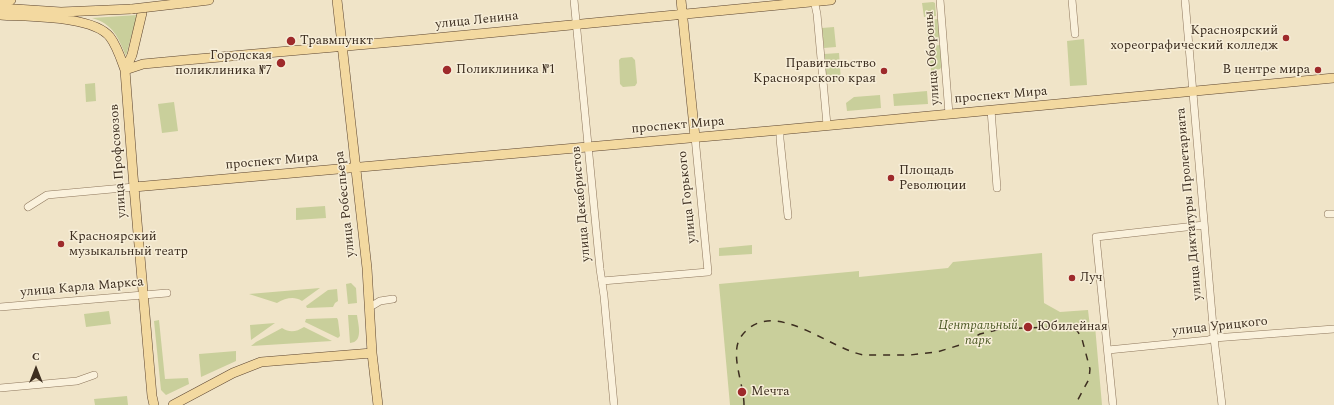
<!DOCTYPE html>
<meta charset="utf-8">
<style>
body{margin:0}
#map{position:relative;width:1334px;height:405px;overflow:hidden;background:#f0e4c8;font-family:Spectral,serif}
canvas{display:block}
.north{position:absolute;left:16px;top:349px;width:40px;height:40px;-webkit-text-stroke:3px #f7eed8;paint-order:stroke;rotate:0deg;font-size:11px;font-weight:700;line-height:16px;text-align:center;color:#3d2e20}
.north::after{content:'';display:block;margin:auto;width:14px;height:18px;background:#3d2e20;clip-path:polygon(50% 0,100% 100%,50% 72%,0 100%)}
</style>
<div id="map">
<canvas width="1334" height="405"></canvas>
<div class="north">С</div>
</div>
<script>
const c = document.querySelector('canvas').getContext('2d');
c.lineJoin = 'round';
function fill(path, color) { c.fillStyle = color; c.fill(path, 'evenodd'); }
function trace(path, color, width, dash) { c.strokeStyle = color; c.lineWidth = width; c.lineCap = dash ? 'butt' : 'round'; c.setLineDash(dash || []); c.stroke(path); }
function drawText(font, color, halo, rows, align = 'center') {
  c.font = font + ' Spectral,serif'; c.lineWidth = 3; c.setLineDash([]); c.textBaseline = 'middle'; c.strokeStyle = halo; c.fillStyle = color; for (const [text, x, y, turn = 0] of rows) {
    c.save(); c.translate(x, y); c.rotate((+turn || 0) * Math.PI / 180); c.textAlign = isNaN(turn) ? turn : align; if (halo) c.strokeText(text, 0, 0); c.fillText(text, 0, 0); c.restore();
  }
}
fill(new Path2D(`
 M933 2 935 3 936 16 924 17 922 3Z
 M137 15 126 56C118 37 113 24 92 18Z
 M939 19 941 39 939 42 928 43 926 20Z
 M834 27 836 47 824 48 822 28Z
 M1084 39 1087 85 1070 86 1067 41Z
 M941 45 942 66 940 69 931 71 929 46Z
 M839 53 841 81 827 82 824 54Z
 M632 57 635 60 637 83 635 86 623 87 620 84 619 60 621 58Z
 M95 83 96 101 86 102 85 84Z
 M927 91 928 104 894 106 893 94Z
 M880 95 881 108 847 111 846 103 854 97Z
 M174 102 178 131 162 133 158 104Z
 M325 206 326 218 296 220V208Z
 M752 245V254L719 256V248Z
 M1042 253 1044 303 1060 312 1088 310 1090 327 1095 326 1102 405H730L719 284 859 271V277L948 268 953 262Z
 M351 283 356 288 357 303 348 304 346 284Z
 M320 288 302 301C294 296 286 298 277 303L249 294Z
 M337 289 338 301 335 303 333 307 307 308 306 306 328 290Z
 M109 311 111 324 86 327 84 314Z
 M348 315H357C358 324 364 342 350 343Z
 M337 318 338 320 340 336 338 338 305 322 306 319Z
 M159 320 165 379 188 378 189 384 166 395 161 390 154 321Z
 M275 323 251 340 250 325Z
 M304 327 332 341 251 346 256 342 282 328C290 333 296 332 304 327Z
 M236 351V361L201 377 199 354Z
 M127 396 128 405H95L94 399Z`), '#c9cf9b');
const minor = new Path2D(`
 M574 0 600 269 604 296 614 405
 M814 0 817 14 827 125
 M940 0 949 114
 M1072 0 1075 34
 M1185 0 1214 338 1222 405
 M991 110 997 188
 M780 130V139L788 216
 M28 207 47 195 134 187
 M1328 214H1334
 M602 281 708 272 695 137
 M0 307 167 293
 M370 307 380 301 393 299
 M1108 350 1208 340 1214 338 1334 329
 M0 388 77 381 94 375
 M1113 405 1096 237 1204 225`);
const major = new Path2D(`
 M0 0H11
 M337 0 367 268 372 353 378 405
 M681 0 695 137
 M184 3 209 0
 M0 8 61 12 132 9
 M142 13 132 55 125 70 133 175 152 396 154 405
 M0 15C26 17 93 15 110 37 117 46 121 59 125 70
 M125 70 143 64 186 60 415 40 831 0
 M134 187 780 130 1334 78
 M173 405 233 373 261 362 372 353`);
trace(minor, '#8d765c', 8);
trace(major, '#5b4430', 10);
trace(minor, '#faf1dc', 7);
trace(major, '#f3d9a0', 9);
trace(new Path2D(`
 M1067 325 1084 324
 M744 405C744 387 734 365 737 347 738 340 742 334 748 329 779 302 832 350 864 355H910L937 352 960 345 980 334 1001 329 1053 327H1067L1074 329 1078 332 1082 339 1090 369 1089 379 1075 405`), '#3d2e20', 1.5, [7, 7]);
const majorBridge = new Path2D(`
 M132 9 184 3`);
trace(majorBridge, '#5b4430', 10, []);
trace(majorBridge, '#f3d9a0', 9);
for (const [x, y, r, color] of [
 [1286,38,4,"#9e2a2b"],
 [291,41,5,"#9e2a2b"],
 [281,63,5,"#9e2a2b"],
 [447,70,5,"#9e2a2b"],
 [1318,70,4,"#9e2a2b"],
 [884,71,4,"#9e2a2b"],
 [891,178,4,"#9e2a2b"],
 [61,244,4,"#9e2a2b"],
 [1072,278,4,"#9e2a2b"],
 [1028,327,5,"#9e2a2b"],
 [742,392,5,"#9e2a2b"]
]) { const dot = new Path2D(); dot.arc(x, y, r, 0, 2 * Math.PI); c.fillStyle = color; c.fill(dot); trace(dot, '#f7eed8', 1.5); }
drawText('13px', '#3d2e20', '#f7eed8', [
 ["улица Ленина",477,21,-6],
 ["улица Обороны",933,58,-94],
 ["проспект Мира",1001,96,-5],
 ["проспект Мира",678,126,-5],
 ["улица Профсоюзов",119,161,-94],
 ["проспект Мира",272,162,-5],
 ["улица Горького",688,197,-96],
 ["улица Робеспьера",346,204,-96],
 ["улица Декабристов",582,204,-95],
 ["улица Диктатуры Пролетариата",1190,204,-95],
 ["улица Карла Маркса",82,288,-5],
 ["улица Урицкого",1220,327,-6]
]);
drawText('13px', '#3d2e20', '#f7eed8', [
 ["Красноярский",1278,31,"right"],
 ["хореографический колледж",1278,46,"right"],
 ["Травмпункт",300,41],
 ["Городская",272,56,"right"],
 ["поликлиника №7",272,71,"right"],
 ["Правительство",876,64,"right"],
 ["Красноярского края",876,79,"right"],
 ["Поликлиника №1",456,70],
 ["В центре мира",1310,70,"right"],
 ["Площадь",899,171],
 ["Революции",899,186],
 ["Красноярский",69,237],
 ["музыкальный театр",69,252],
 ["Луч",1080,278],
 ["Юбилейная",1037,327],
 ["Мечта",751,392]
], 'left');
drawText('italic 13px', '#4d5a26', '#f7eed8', [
 ["Центральный",978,326],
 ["парк",978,341]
]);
</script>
